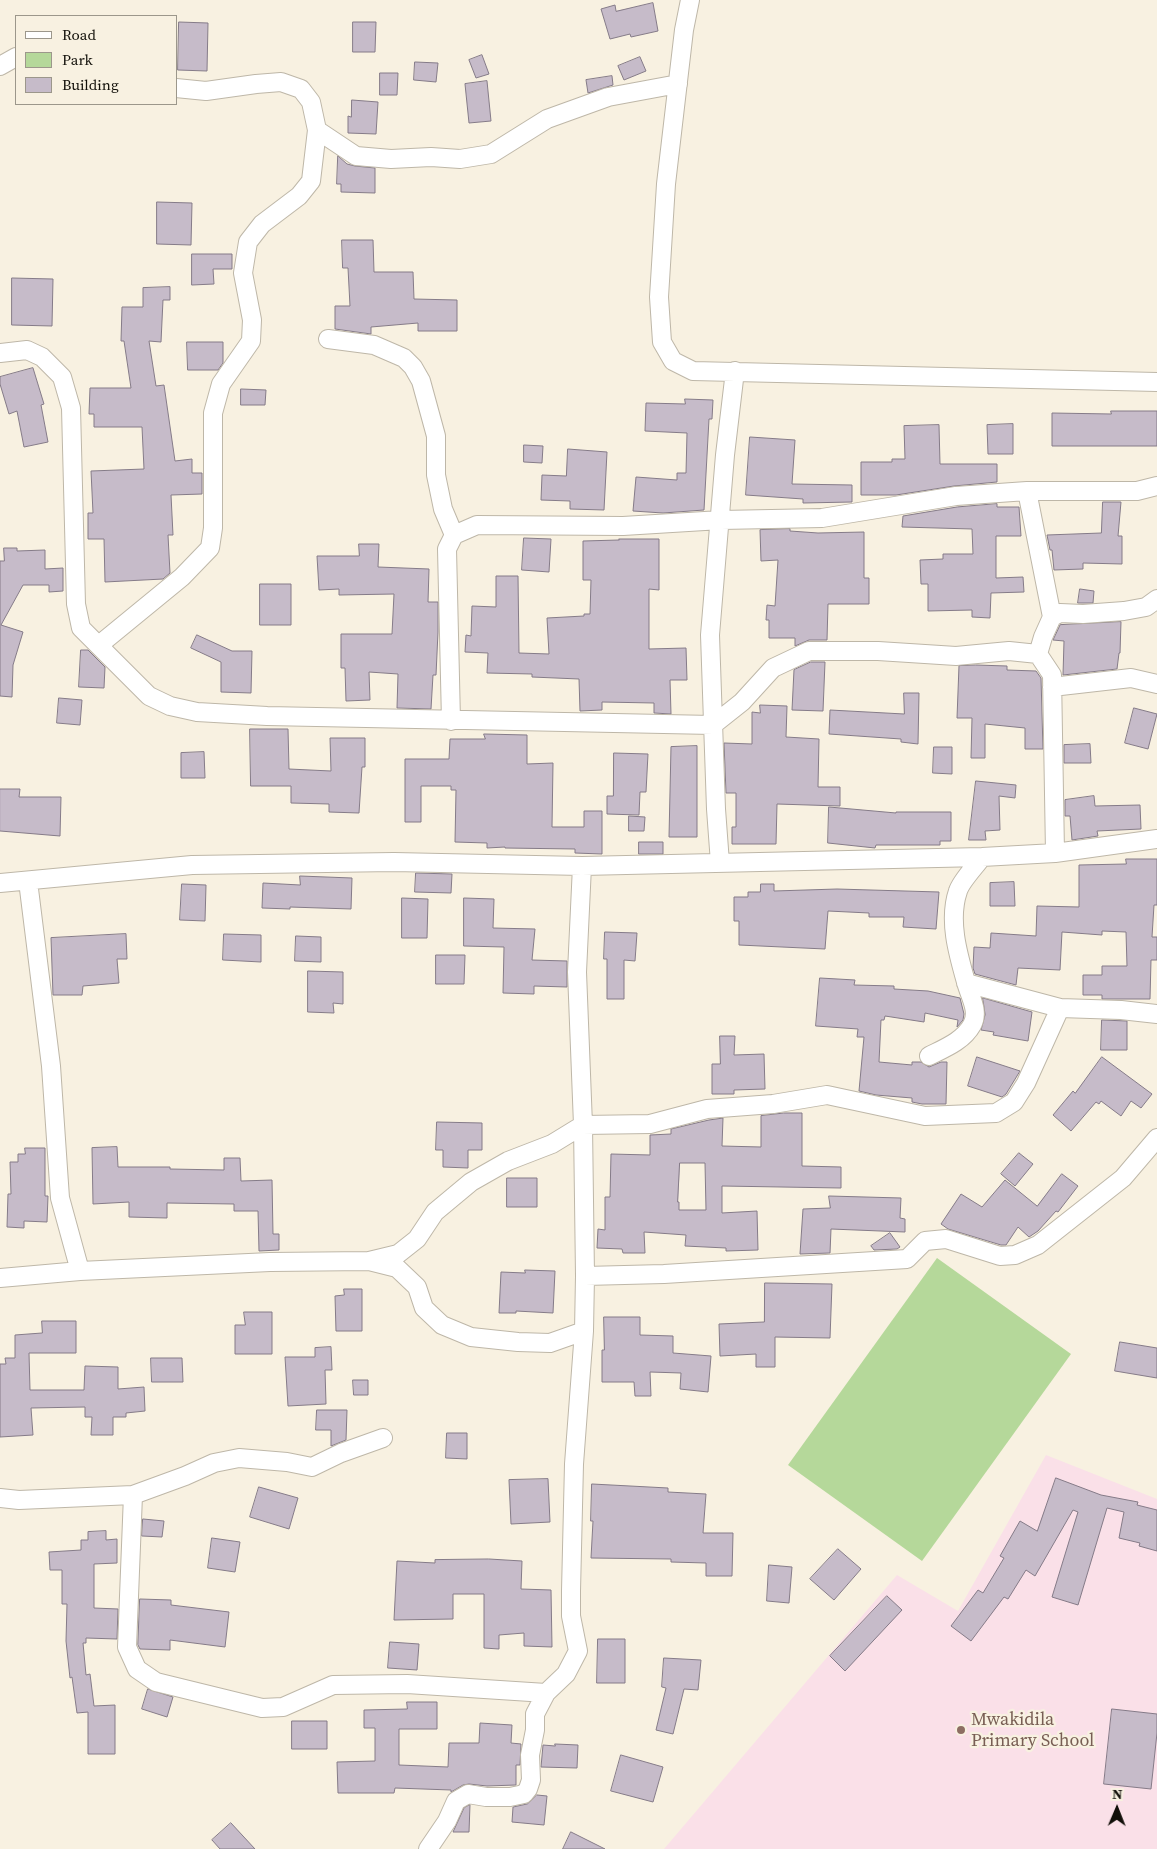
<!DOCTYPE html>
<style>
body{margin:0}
#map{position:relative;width:1157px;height:1849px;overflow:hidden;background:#f8f1e1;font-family:"Source Serif 4",serif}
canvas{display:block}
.legend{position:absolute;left:15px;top:15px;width:162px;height:90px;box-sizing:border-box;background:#f8f1e1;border:1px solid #9c978b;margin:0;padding:6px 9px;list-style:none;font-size:15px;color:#110f09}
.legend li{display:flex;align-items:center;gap:10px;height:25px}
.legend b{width:25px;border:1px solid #9c978b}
.north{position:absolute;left:1092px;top:1784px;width:50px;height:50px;-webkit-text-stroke:4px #f8f1e1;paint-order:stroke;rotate:1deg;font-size:14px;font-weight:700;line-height:20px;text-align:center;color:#110f09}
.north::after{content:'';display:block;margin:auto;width:18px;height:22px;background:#110f09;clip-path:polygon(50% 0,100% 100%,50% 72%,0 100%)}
</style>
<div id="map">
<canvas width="1157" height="1849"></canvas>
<ul class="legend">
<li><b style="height:6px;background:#fff"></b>Road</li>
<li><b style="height:14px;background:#b5d89a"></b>Park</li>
<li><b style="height:14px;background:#c6bbc9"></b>Building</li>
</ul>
<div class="north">N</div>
</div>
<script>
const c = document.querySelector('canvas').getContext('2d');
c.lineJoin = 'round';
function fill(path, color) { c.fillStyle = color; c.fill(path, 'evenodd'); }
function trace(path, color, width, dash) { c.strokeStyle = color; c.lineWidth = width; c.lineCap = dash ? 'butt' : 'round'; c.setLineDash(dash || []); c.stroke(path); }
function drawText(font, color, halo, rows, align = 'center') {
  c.font = font + ' "Source Serif 4",serif'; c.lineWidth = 4.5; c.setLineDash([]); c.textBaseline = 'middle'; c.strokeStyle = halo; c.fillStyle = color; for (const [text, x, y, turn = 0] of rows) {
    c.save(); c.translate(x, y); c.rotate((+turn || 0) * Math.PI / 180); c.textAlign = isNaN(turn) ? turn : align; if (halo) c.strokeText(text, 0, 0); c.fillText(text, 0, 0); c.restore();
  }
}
fill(new Path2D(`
 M1046 1455 1157 1499V1849H664L897 1575 958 1611Z`), '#fae0e8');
fill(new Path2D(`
 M937 1258 1071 1354 922 1561 788 1465Z`), '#b5d89a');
const building = new Path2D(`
 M653 3 658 31 631 37 630 34 610 39 601 9 615 5 616 11Z
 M179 22 208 23 207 71 178 70Z
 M353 22H376L375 52H353Z
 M482 55 489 74 476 78 469 60Z
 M640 57 646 71 624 80 618 66Z
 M415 62 438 63 436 82 414 80Z
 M380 73H398L397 95H380Z
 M612 76 613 85 588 93 586 80Z
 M487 81 491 121 469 123 465 84Z
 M352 100 378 102 376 134 348 133V116L351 117Z
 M338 156 347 164 355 166 375 168V193L341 192V184H337Z
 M157 202 192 203 191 245 157 244Z
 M342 240H373L374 272H413L414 299 457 300V331H418V323L371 327V334L335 329V306H350L348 268H343Z
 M192 254H232V269H213L214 284 192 285Z
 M12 278 53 279 52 326 12 325Z
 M170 287V300H163L161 342 149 341 156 386 164 385 175 461 192 459V473H202V494L171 495 173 535H168L170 573 163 579 105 582 104 539H88V513H93L91 471 144 469 142 427H94V414H89L90 388H131L124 341H121L122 307H143V288Z
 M187 342H223V363L218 370H188Z
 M33 368 44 404 41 405 48 442 24 447 17 411 9 414 0 384V377Z
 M241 389 266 390 265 405H241Z
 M685 399 713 400 712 419H709L704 510 663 513 633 511 636 477 677 480V473H686L687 433 645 431 646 403 685 404Z
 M1111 411H1157V446H1052V413L1111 414Z
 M1013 424V454H988L987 425Z
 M939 425 940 464H997V482L954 486 896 495H861V462H892V459H905L904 426Z
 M750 437 795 440 792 484 852 485V502L803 503V499L746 495Z
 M524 445 543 446 542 463 524 462Z
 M568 449 607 452 604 510 570 509V501L541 500 542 475 566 476Z
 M1103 502H1121L1118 536H1122V564L1083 563V569L1054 570 1052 550H1050L1047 535 1101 533Z
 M997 504V507H1019L1021 536H996V578L1023 577 1024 592 991 593 990 618 972 617V610L928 611V584H921L920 560 943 559V554H973L972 529 902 527 903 516 957 507Z
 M790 529V531L818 533 864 532V578H869V604H828L827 640H809L795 646V638H769V620H766L767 605 775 606 778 560 761 561 760 530Z
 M524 538 551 539 549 572 522 570Z
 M619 539H659V590L649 589V649L686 648 687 680H670L671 714 654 713V703L602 702V710L580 711 579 679 532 677V674L487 673 488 653 465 652 466 635 471 636 472 606 496 607V576H518L519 653 549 654 547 618 584 616V614H590L591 580H583V541L619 540Z
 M359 544H379L378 567 429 569 428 602H438V632L436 675H433L431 709 397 708 398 674 369 672 370 700 346 701 345 668H341V634H392L394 594 339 595V589L319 590 317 556H359Z
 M4 548H17V551L45 550V569L63 568V591L49 592V585H23L1 625 23 632 13 665 12 697 0 696V561H4Z
 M260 584H291V625H260Z
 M1080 589 1094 591 1093 603H1078Z
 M1121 622 1120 653H1119L1117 669 1063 675 1064 641 1053 640 1060 625Z
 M197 635 232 651H252L251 693 221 692V662L191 648Z
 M81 650H88L105 667 104 688 79 687Z
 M811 662H825L823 711 792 710 794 670Z
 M976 665 1007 666V670L1036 671 1041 678 1043 749H1025V728L985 724V758H971L972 718H957L959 666Z
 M904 693H919L918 744 901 742V739L829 734 830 710 904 714Z
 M59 698 82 700 80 725 57 723Z
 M760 705 787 706 786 737 819 739 818 787H840V806L777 804 776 844H732V827H736V793H726L724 743 752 744V712L760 713Z
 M1134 708 1157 714 1148 749 1125 743Z
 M250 729H288L289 769 331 771 330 738H365V767H362L359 813 329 812V804L291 803V786H251Z
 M484 734 527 735V764L553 763 552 827H584V811H602V854L575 853V849L505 848V847L487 848V843L455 842 456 790H451V786H421V822H405V759H449L450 739H485Z
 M1090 744 1091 763H1064V745Z
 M697 746V837H669L671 747Z
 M934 747H952V774L933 773Z
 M204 752 205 778H181V753Z
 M614 753 648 754 646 792H640L639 815 607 814V796H613Z
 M976 781 1016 785 1015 798 999 796 1000 830 985 831 986 840H969Z
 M0 789H20L19 797H61L60 836 0 831Z
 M1094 796 1095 806 1140 805 1141 829 1097 831 1098 836 1072 840 1070 816H1065V800Z
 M829 807 896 813V812H951V841H940V845H876L875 848 828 843Z
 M629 816 645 817 644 831H629Z
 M639 842H663V854H639Z
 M1126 859H1157V905H1154L1152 937H1157V960H1151L1150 999H1102V995H1083V975H1102V966H1127L1126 932 1102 931V935L1062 932 1060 970 1018 968 1016 985 975 974 973 968 974 947 990 948 991 933 1036 936 1037 906 1079 907V865L1126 864Z
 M416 873 452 874 451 893 415 892Z
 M300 876 352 878 351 909 290 907V909L262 908 263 883 300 885Z
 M1014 882 1015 906H990V883Z
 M182 884 206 885 205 921 180 920Z
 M761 884H774V891L837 889 939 892 936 929 903 927 904 917H869V913L828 911 825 949 739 945V921H734V897H748V892H760Z
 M402 898 428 899 427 938H402Z
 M464 898 494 899 493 928 535 929 532 960 567 961V987L534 986V994L503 993 504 947 464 946Z
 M605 932 637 933 635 961 624 960V999H607V959H604Z
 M126 934 127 959H117L119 983 83 986 82 995H53L51 938Z
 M224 934 261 935V962L223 960Z
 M296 936 321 937V962L295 961Z
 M436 955H465L464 984H436Z
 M308 971 343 972V1004L333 1003 334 1013 308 1012Z
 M820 978 855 980 854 985 894 986V989L928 991 960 998 964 1014 963 1020 957 1027 958 1020 925 1013 924 1022 885 1016 884 1020H881L879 1062 912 1065V1062H921L929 1067 941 1062H947L946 1104H922L912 1102V1098L876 1095 859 1091 864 1037H857L858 1029 816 1026Z
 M983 998 1032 1012 1028 1041 993 1035 994 1032 981 1030 985 1015Z
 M1102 1020 1127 1021V1050H1101Z
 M720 1036H735L734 1055 764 1054 765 1089 734 1090V1094H712V1064H720Z
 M977 1057 1020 1071 1006 1094 1002 1097 968 1086Z
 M1102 1057 1152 1094 1141 1108 1131 1101 1121 1116 1101 1101 1099 1104 1096 1102 1071 1131 1053 1115 1073 1091 1075 1093Z
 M784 1113H802V1166L841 1167V1188L722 1186V1213L757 1211 758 1250 726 1251V1248L685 1246 686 1235 644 1232 645 1253H623L622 1249 597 1248 598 1229 605 1230V1197H610L611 1154 650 1155V1135L671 1134V1129L709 1120 723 1118 722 1146 761 1147V1116ZM680 1163H705L706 1210H679V1202H678Z
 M437 1122 482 1123V1150H468V1168L443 1167V1150H436Z
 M117 1147 118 1167H170V1169L224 1170V1158H240L241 1181 272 1180 273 1234H279V1250L259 1251 258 1211H234V1204L167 1203V1218L129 1217V1202L93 1204 92 1148Z
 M25 1148H45V1196H48L47 1222 24 1221V1228L7 1227 8 1194H11L10 1162H18V1154H25Z
 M1019 1153 1033 1164 1015 1186 1001 1174Z
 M1062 1174 1078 1186 1058 1212 1056 1211 1038 1231 1029 1237 1018 1227 1006 1245H1001L948 1229 941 1224 961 1194 982 1207 1005 1180 1037 1206Z
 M507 1178H537V1207H507Z
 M829 1196 901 1198 900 1218 905 1219V1232L831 1229 830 1253 800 1254 803 1209 830 1208Z
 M890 1233 900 1247 897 1249 874 1250 871 1246Z
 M525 1270 555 1271 553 1313 516 1311V1313H499L501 1272 525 1273Z
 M765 1283 832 1284 830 1338 775 1337V1367H756V1354L720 1356 719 1324 764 1322Z
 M344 1289H362V1331H336L335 1296 344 1295Z
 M244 1312H272V1354H235V1325H245Z
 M604 1317H640V1335L673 1336V1353L711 1356 708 1392 680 1389 681 1373 650 1372 651 1396H635L634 1382H602V1350H604Z
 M42 1321H76V1353H29L30 1390H84L85 1366 118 1367V1389L144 1387 145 1411 126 1413V1417H113V1435H91L92 1417H85V1407L31 1408 33 1435 0 1437V1364H6L5 1358H15V1335L42 1333Z
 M1120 1342 1157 1348V1378L1115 1371Z
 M331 1347 332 1370H325L326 1404 288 1406 285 1357H315V1348Z
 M151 1358H182L183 1382H152Z
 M353 1380H368V1395H354Z
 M317 1410H347L346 1440 331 1446V1430H316Z
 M447 1433H467V1459L446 1458Z
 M1056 1478 1101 1495 1138 1502 1137 1505 1157 1510V1551L1139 1546 1140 1543 1119 1538 1124 1512 1107 1508 1078 1605 1052 1597 1078 1512 1073 1510 1035 1576 1026 1570 1008 1599 1004 1597 971 1641 951 1626 978 1590 983 1593 1004 1558 1000 1556 1020 1521 1037 1531Z
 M548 1479 550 1522 511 1524 509 1480Z
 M592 1484 668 1488V1492L706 1494 703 1533H733L732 1576H706V1563L671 1562V1559L591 1558 593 1521H591Z
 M259 1487 298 1498 289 1529 250 1517Z
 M143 1519 164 1521 162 1537 142 1536Z
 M106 1531V1540L117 1539V1563L94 1564V1608L118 1609 117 1639 86 1638V1643H83L86 1675 90 1674 94 1706 115 1705V1754H88V1712L77 1713 72 1677 70 1678 66 1641 67 1604H62V1570H50L49 1552 81 1550V1540H88V1532Z
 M212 1538 240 1542 235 1572 208 1568Z
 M838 1549 861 1569 834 1600 810 1579Z
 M489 1559 522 1561 521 1589 551 1590 552 1647 524 1646V1633L499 1635V1649L484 1648V1594H453V1619L394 1620 397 1561 435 1563V1560Z
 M769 1565 792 1567 789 1603 767 1601Z
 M887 1596 902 1610 845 1671 830 1656Z
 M140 1599 171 1600V1605L229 1612 225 1647 170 1640V1650L140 1649 138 1645Z
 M598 1639H625V1683H597Z
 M390 1642 419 1644 417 1670 388 1668Z
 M664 1658 701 1660 698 1690 684 1689 673 1734 656 1730 666 1688 662 1687Z
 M148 1689 173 1697 167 1717 142 1709Z
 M407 1702H437V1729H399V1765L448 1767 449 1743H479L480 1723 512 1725 511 1743 521 1744 520 1765H516V1785L487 1786 469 1784 463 1785 451 1792V1790L395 1788 394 1793H338L337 1762 375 1761V1728H364V1710L407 1709Z
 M1112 1709 1157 1714V1733L1151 1789 1104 1784Z
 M292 1721H327V1749H292Z
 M555 1744 578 1745 577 1768 541 1767 543 1745 555 1746Z
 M621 1755 663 1767 653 1802 611 1791Z
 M537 1795 547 1796 544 1825 512 1822 513 1807 527 1804Z
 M470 1805 469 1832H453L464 1808Z
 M231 1823 255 1849H220L212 1840Z
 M571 1832 605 1849H563Z`);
fill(building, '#c6bbc9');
trace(building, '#857b88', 1);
const street = new Path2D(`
 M690 0 684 30 666 184 659 297 662 342 673 361 693 371 1157 382
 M0 66 16 57
 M317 130 356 156 391 159 431 157 460 159 491 154 547 119 608 97 678 84
 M328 339 374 345 404 358 413 367 421 381 436 436V475L443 509 454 535
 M0 353 27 350 42 357 62 377 71 408 76 604 81 628 149 696 170 706 197 712 267 716 713 725 742 702 773 668 809 651H878L956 656 1009 651 1038 654 1052 675 1055 853
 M1027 491 1052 617
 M99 645 182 577 210 548 213 528V413L221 384 251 341 252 320 243 273 248 242 262 224 299 196 311 181 317 130 311 102 301 89 281 82 256 84 206 91 176 88
 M1038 654 1043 637 1052 617 1060 613 1083 614 1124 611 1146 607 1157 599
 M1052 687 1131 678 1157 684
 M451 721 447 549 454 535 477 525 623 526 721 520 822 518 956 496 1027 491H1137L1157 486
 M720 863 716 809 710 635 725 455 735 371
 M28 881 51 1066 60 1198 80 1271
 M0 883 192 865 394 862 582 866 982 857 1055 853 1157 839
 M966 983 1060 1008 1121 1010 1157 1014
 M929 1056C945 1048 963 1041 972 1025 980 1011 969 995 966 982 958 954 948 920 958 891 961 881 975 867 982 857
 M369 1261 398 1254 417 1239 435 1212 471 1182 508 1161 552 1144 583 1125 650 1124 707 1109 773 1104 827 1095 925 1116 996 1113 1014 1102 1026 1083 1060 1008
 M585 1276 664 1274 907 1259 925 1241 946 1239 1000 1256 1015 1255 1038 1245 1123 1178 1157 1138
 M0 1278 80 1271 270 1262 369 1261 397 1268 417 1287 424 1308 442 1325 471 1337 518 1342 550 1343 584 1331
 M133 1495 127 1647 137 1669 156 1682 262 1708 283 1707 333 1685 407 1684 546 1693
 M0 1498 19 1500 133 1495 185 1476 214 1463 239 1458 287 1462 312 1467 341 1453 383 1438
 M428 1849 447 1821 456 1801 468 1794 486 1797H510L524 1794 528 1789 531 1780 530 1755 535 1730V1714L546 1693 566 1674 578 1651 571 1616V1591L574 1464 584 1331 585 1276 583 1125 577 972 582 866`);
trace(street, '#beb7a8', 20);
trace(street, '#fff', 18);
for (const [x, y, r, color] of [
 [961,1730,5,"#8d6e63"]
]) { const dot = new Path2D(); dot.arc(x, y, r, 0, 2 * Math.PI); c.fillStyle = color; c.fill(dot); trace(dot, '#f8f1e1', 2); }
drawText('18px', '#785e54', '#f8f1e1', [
 ["Mwakidila",971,1720],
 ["Primary School",971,1741]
], 'left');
</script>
